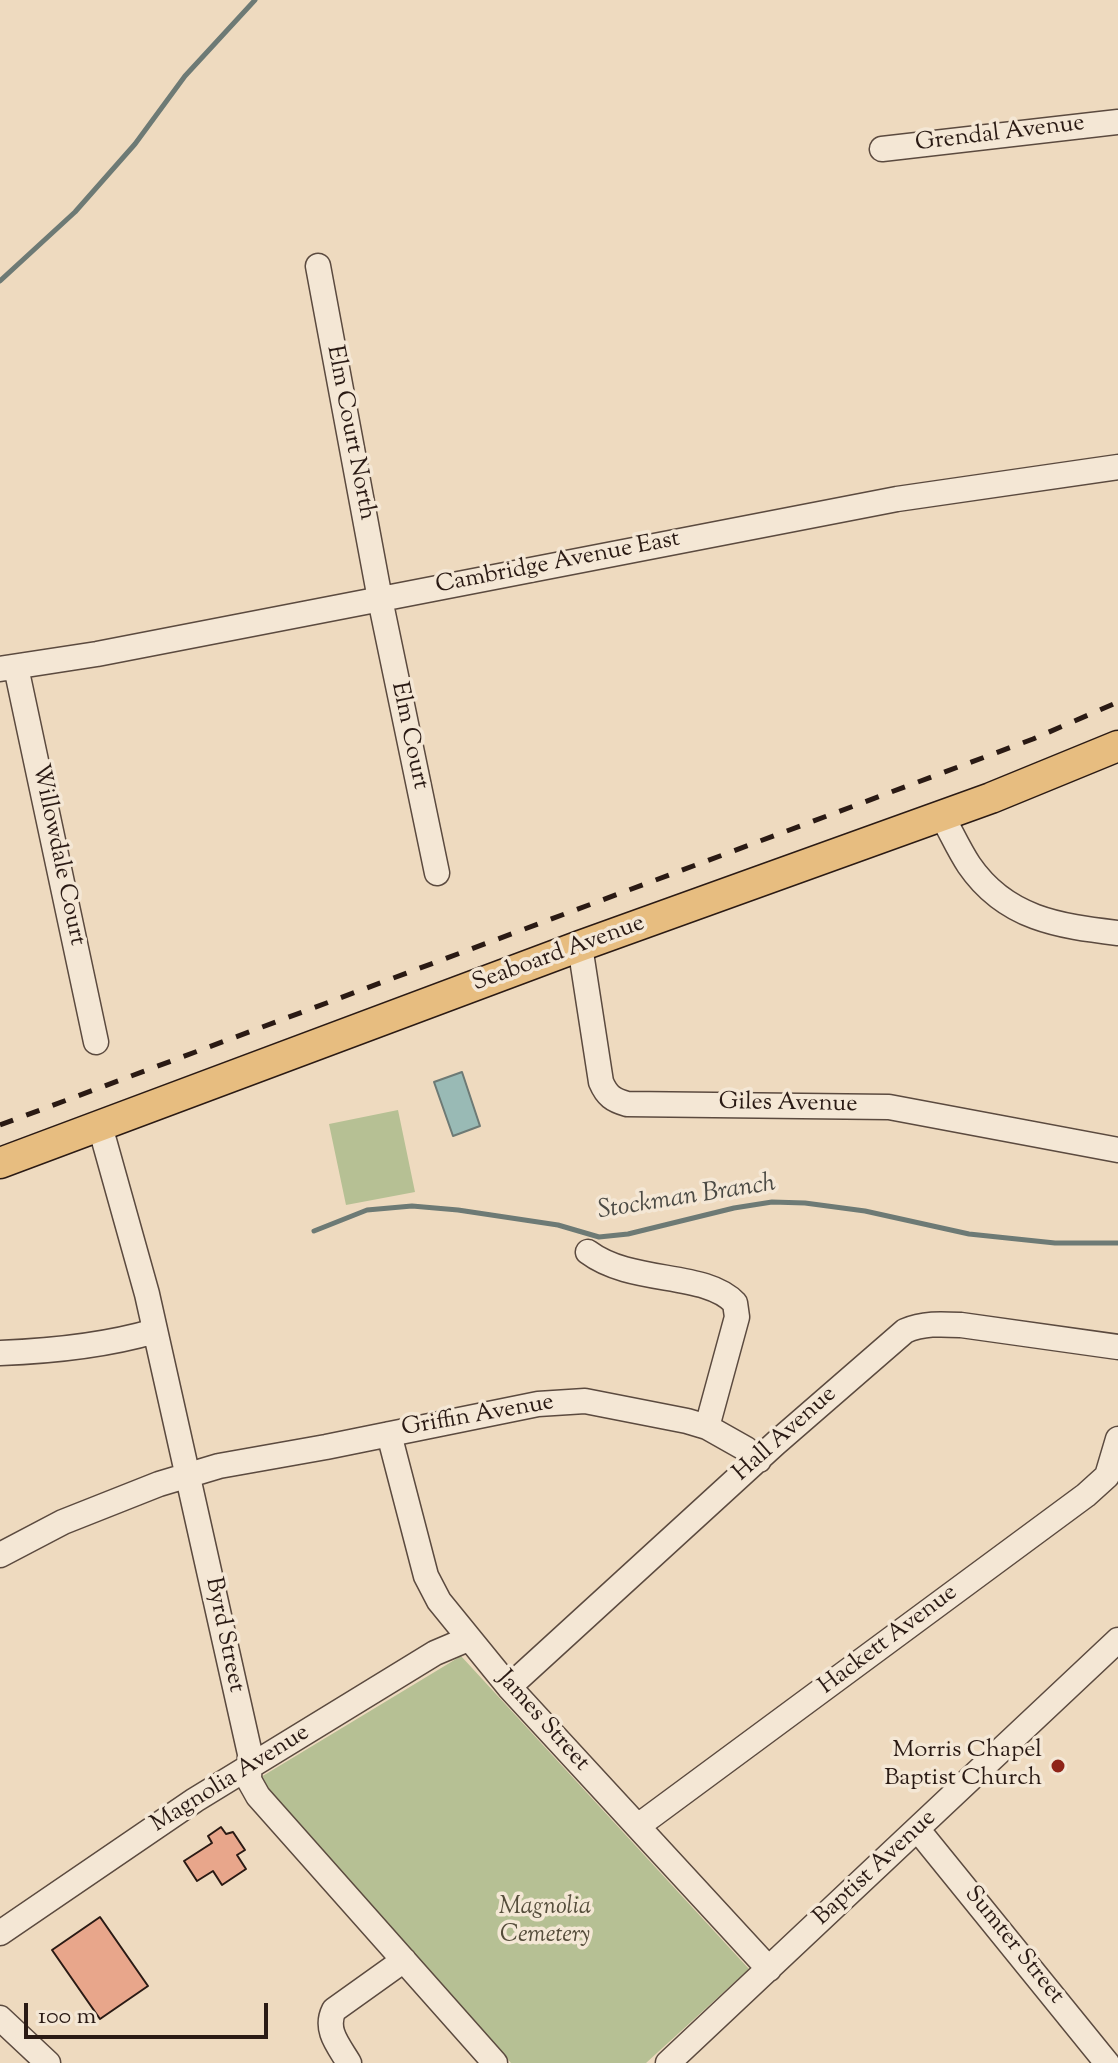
<!DOCTYPE html>
<style>
body{margin:0}
#map{position:relative;width:1118px;height:2063px;overflow:hidden;background:#eedabf;font-family:"Sorts Mill Goudy",serif}
canvas{display:block}
.scale{position:absolute;left:24px;top:2003px;width:244px;height:36px;box-sizing:border-box;border:4px solid #2a1a14;border-top:0;padding-left:10px;font-size:24px;line-height:28px;white-space:nowrap;color:#2a1a14;-webkit-text-stroke:6px #f4e7d5;paint-order:stroke}
</style>
<div id="map">
<canvas width="1118" height="2063"></canvas>
<div class="scale">100 m</div>
</div>
<script>
const c = document.querySelector('canvas').getContext('2d');
c.lineJoin = 'round';
function fill(path, color) { c.fillStyle = color; c.fill(path, 'evenodd'); }
function trace(path, color, width, dash) { c.strokeStyle = color; c.lineWidth = width; c.lineCap = dash ? 'butt' : 'round'; c.setLineDash(dash || []); c.stroke(path); }
function drawText(font, color, halo, rows, align = 'center') {
  c.font = font + ' "Sorts Mill Goudy",serif'; c.lineWidth = 7; c.setLineDash([]); c.textBaseline = 'middle'; c.strokeStyle = halo; c.fillStyle = color; for (const [text, x, y, turn = 0] of rows) {
    c.save(); c.translate(x, y); c.rotate((+turn || 0) * Math.PI / 180); c.textAlign = isNaN(turn) ? turn : align; if (halo) c.strokeText(text, 0, 0); c.fillText(text, 0, 0); c.restore();
  }
}
fill(new Path2D(`
 M398 1110 415 1192 346 1205 329 1124Z
 M461 1656 749 1969 646 2063H511L270 1792 261 1777Z`), '#b6c094');
const water = new Path2D(`
 M462 1072 480 1126 453 1136 434 1082Z`);
fill(water, '#99bab5');
trace(water, '#6d7a75', 2);
trace(new Path2D(`
 M0 281 75 212 135 144 185 76 255 0
 M314 1231 367 1210 412 1206 458 1210 558 1225 599 1237 628 1234 734 1208 772 1202 805 1203 865 1211 969 1234 1055 1243H1118`), '#6d7a75', 5);
const building = new Path2D(`
 M221 1827 226 1834 233 1832 245 1850 237 1855 246 1869 222 1885 213 1871 197 1881 184 1861 212 1843 208 1836Z
 M100 1917 148 1986 100 2019 52 1950Z`);
fill(building, '#e8a68b');
trace(building, '#2a1a14', 2);
const minor = new Path2D(`
 M882 149 1118 122
 M318 266 380 599 437 873
 M16 667 96 1042
 M0 669 97 654 897 499 1118 467
 M942 816C951 832 959 850 969 865 1006 919 1059 926 1118 933
 M580 946 601 1082C607 1096 613 1100 627 1104L889 1107 1118 1150
 M100 1126 147 1294 250 1754 249 1780 258 1796 495 2063
 M588 1252C632 1285 705 1271 735 1303L737 1317 707 1427
 M0 1353C53 1351 104 1346 155 1331
 M389 1434 426 1576 439 1601 509 1687 769 1969
 M0 1555 63 1522 159 1484 219 1466 326 1447 538 1404 585 1401 687 1421 707 1427 746 1449 759 1460
 M509 1687 776 1443 905 1331C923 1323 941 1324 961 1325L1118 1347
 M638 1826 1086 1495 1107 1476 1118 1439
 M918 1830 1107 2063
 M0 1933 195 1800 435 1653 468 1639
 M0 2018 48 2063
 M349 2063C339 2046 324 2030 334 2010L404 1960
 M668 2063 1118 1640`);
const major = new Path2D(`
 M0 1163 580 946 991 798 1118 746`);
trace(minor, '#5b4a3f', 27);
trace(major, '#2a1a14', 33);
trace(minor, '#f4e7d5', 24);
trace(major, '#e7bd80', 30);
trace(new Path2D(`
 M0 1125 1033 739 1118 702`), '#2a1a14', 5, [14, 14]);
for (const [x, y, r, color] of [
 [1058,1766,8,"#8f2418"]
]) { const dot = new Path2D(); dot.arc(x, y, r, 0, 2 * Math.PI); c.fillStyle = color; c.fill(dot); trace(dot, '#f4e7d5', 3); }
drawText('24px', '#2a1a14', '#f4e7d5', [
 ["Grendal Avenue",1000,135,-7],
 ["Elm Court North",349,433,79],
 ["Cambridge Avenue East",558,564,-11],
 ["Elm Court",408,736,78],
 ["Willowdale Court",57,855,78],
 ["Seaboard Avenue",559,955,-20],
 ["Giles Avenue",788,1105,1],
 ["Griffin Avenue",478,1417,-10],
 ["Hall Avenue",786,1435,-42],
 ["Byrd Street",223,1635,78],
 ["Hackett Avenue",889,1641,-37],
 ["James Street",542,1722,48],
 ["Magnolia Avenue",231,1780,-32],
 ["Baptist Avenue",876,1869,-43],
 ["Sumter Street",1013,1946,51]
]);
drawText('24px', '#2a1a14', '#f4e7d5', [
 ["Morris Chapel",1042,1752],
 ["Baptist Church",1042,1780]
], 'right');
drawText('italic 24px', '#544c3a', '#f4e7d5', [
 ["Magnolia",545,1909],
 ["Cemetery",545,1937]
]);
drawText('italic 26px', '#4b4a44', '#f4e7d5', [
 ["Stockman Branch",687,1199,-9]
]);
</script>
